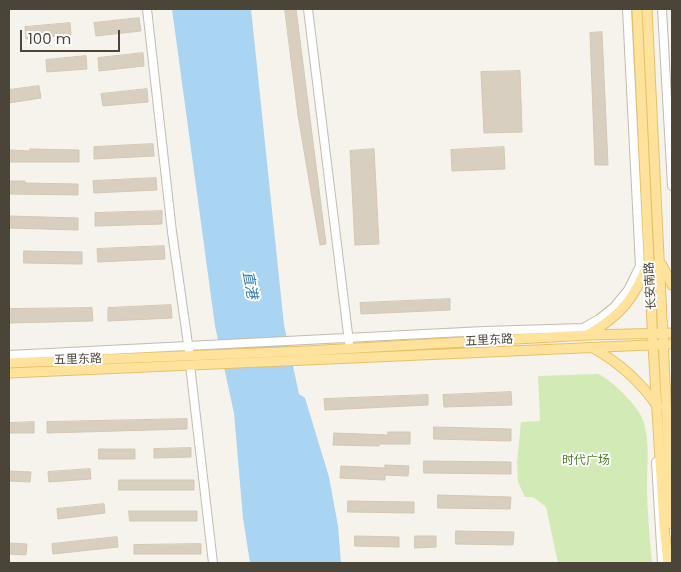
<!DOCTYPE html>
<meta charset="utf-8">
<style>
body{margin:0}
#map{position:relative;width:681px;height:572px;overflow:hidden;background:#f6f3ec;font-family:Poppins,sans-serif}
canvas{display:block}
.frame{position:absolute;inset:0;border:10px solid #4b4439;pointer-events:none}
.scale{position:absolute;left:20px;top:30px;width:100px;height:22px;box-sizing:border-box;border:2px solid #4b4439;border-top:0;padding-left:6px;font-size:15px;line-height:18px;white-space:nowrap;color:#4b4439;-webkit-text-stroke:4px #fff;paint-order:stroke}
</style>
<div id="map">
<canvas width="681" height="572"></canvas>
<div class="frame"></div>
<div class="scale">100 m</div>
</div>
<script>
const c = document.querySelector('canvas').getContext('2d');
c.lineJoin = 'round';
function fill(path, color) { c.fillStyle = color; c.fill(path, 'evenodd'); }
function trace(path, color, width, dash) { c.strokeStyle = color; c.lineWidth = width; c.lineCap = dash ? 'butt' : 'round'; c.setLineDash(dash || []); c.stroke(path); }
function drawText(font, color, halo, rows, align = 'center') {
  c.font = font + ' Poppins,"Noto Sans SC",sans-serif'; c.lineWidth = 4; c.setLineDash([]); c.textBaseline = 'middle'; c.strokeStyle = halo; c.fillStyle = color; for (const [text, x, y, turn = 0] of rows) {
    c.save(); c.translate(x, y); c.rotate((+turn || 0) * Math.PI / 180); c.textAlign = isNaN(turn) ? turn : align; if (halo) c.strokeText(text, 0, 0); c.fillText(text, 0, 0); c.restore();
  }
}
fill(new Path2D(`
 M598 374C612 380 638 406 643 420 650 441 647 465 647 486 647 512 650 538 652 563H558L546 507 533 497H525L518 482 517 462 521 422 540 421 538 376Z`), '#d2eab5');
fill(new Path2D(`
 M172 9H251L284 325 299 394 305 398 329 477 338 526 341 563H250L243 518 234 413 215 326Z`), '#a9d4f2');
const building = new Path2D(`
 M285 9H296L326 244 320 245 298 115Z
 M139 18 141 31 96 36 94 23Z
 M70 23 71 35 26 39 25 27Z
 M602 32 608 165H595L590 33Z
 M143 53 144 66 99 71 98 58Z
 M86 56 87 69 47 72 46 60Z
 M520 71 522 132 484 133 481 72Z
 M39 86 41 98 9 103V90Z
 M147 89 148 102 103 106 101 94Z
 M153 144 154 156 94 159V147Z
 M504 147 505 169 452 171 451 150Z
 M30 149 79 150V162H9V150L30 151Z
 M374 149 379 244 355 245 350 151Z
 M156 178 157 190 94 193 93 181Z
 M9 181H25V183L78 184V195L9 194Z
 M162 211V224L95 226V213Z
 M9 216 78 218V230L9 228Z
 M164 246 165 259 98 262 97 249Z
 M24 251 82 252V264L24 263Z
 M450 299V310L361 314 360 303Z
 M171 305 172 318 108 321V308Z
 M92 308 93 321 9 323V309Z
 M511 392 512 405 444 407 443 395Z
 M428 395V405L325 410 324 399Z
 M187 419V429L47 433V422Z
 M34 422V433H9V423Z
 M434 427 511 429V441L434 439Z
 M388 432H410V444H379V446L333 445 334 433 388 435Z
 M191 448V457L154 458V449Z
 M99 449H135V459H99Z
 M424 461 511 462V474L424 473Z
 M385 465 409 466 408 476 385 475V480L340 478 341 466 385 468Z
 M90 469 91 479 49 482 48 472Z
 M9 471 31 472 30 482 9 481Z
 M119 480H194V490H119Z
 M438 495 511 497 510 509 438 508Z
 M348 501 414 502V513L348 512Z
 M104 504 105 513 58 519 57 509Z
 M129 511H197V521H130Z
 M456 531 514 532 513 545 456 544Z
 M355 536 399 537V547L355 546Z
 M415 536H436V547L415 548Z
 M117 537 118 547 53 554 52 544Z
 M9 543 27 544 26 555 9 554Z
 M201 544V554H134V545Z`);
fill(building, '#d8cfc1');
trace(building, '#d3c7b4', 1);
const minor = new Path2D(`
 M147 9 172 232 189 351
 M308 9 349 342
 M662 9 672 186
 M9 355 484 331 583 328 599 319 614 307 628 290 640 266 627 9
 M190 365 213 563
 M656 462 662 563`);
const major = new Path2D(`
 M637 9 653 345 664 526 668 563
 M647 9 672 524
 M662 265 672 285
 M589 334C621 315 635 298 648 263
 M593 348C620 363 640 381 658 407
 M9 363 306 351 587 335 672 333
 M9 373 672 344`);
trace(minor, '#c2bbae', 10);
trace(major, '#e6c16a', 11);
trace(minor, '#fff', 8);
trace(major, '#ffe39c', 9);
drawText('12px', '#4b4439', '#fff', [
 ["长安南路",651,286,-93],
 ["五里东路",489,341,-3],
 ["五里东路",78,360,-2]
]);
drawText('12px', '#4a7f2a', '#fff', [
 ["时代广场",586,461]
]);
drawText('italic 14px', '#2e7ab2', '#fff', [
 ["直港",249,285,79]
]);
</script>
